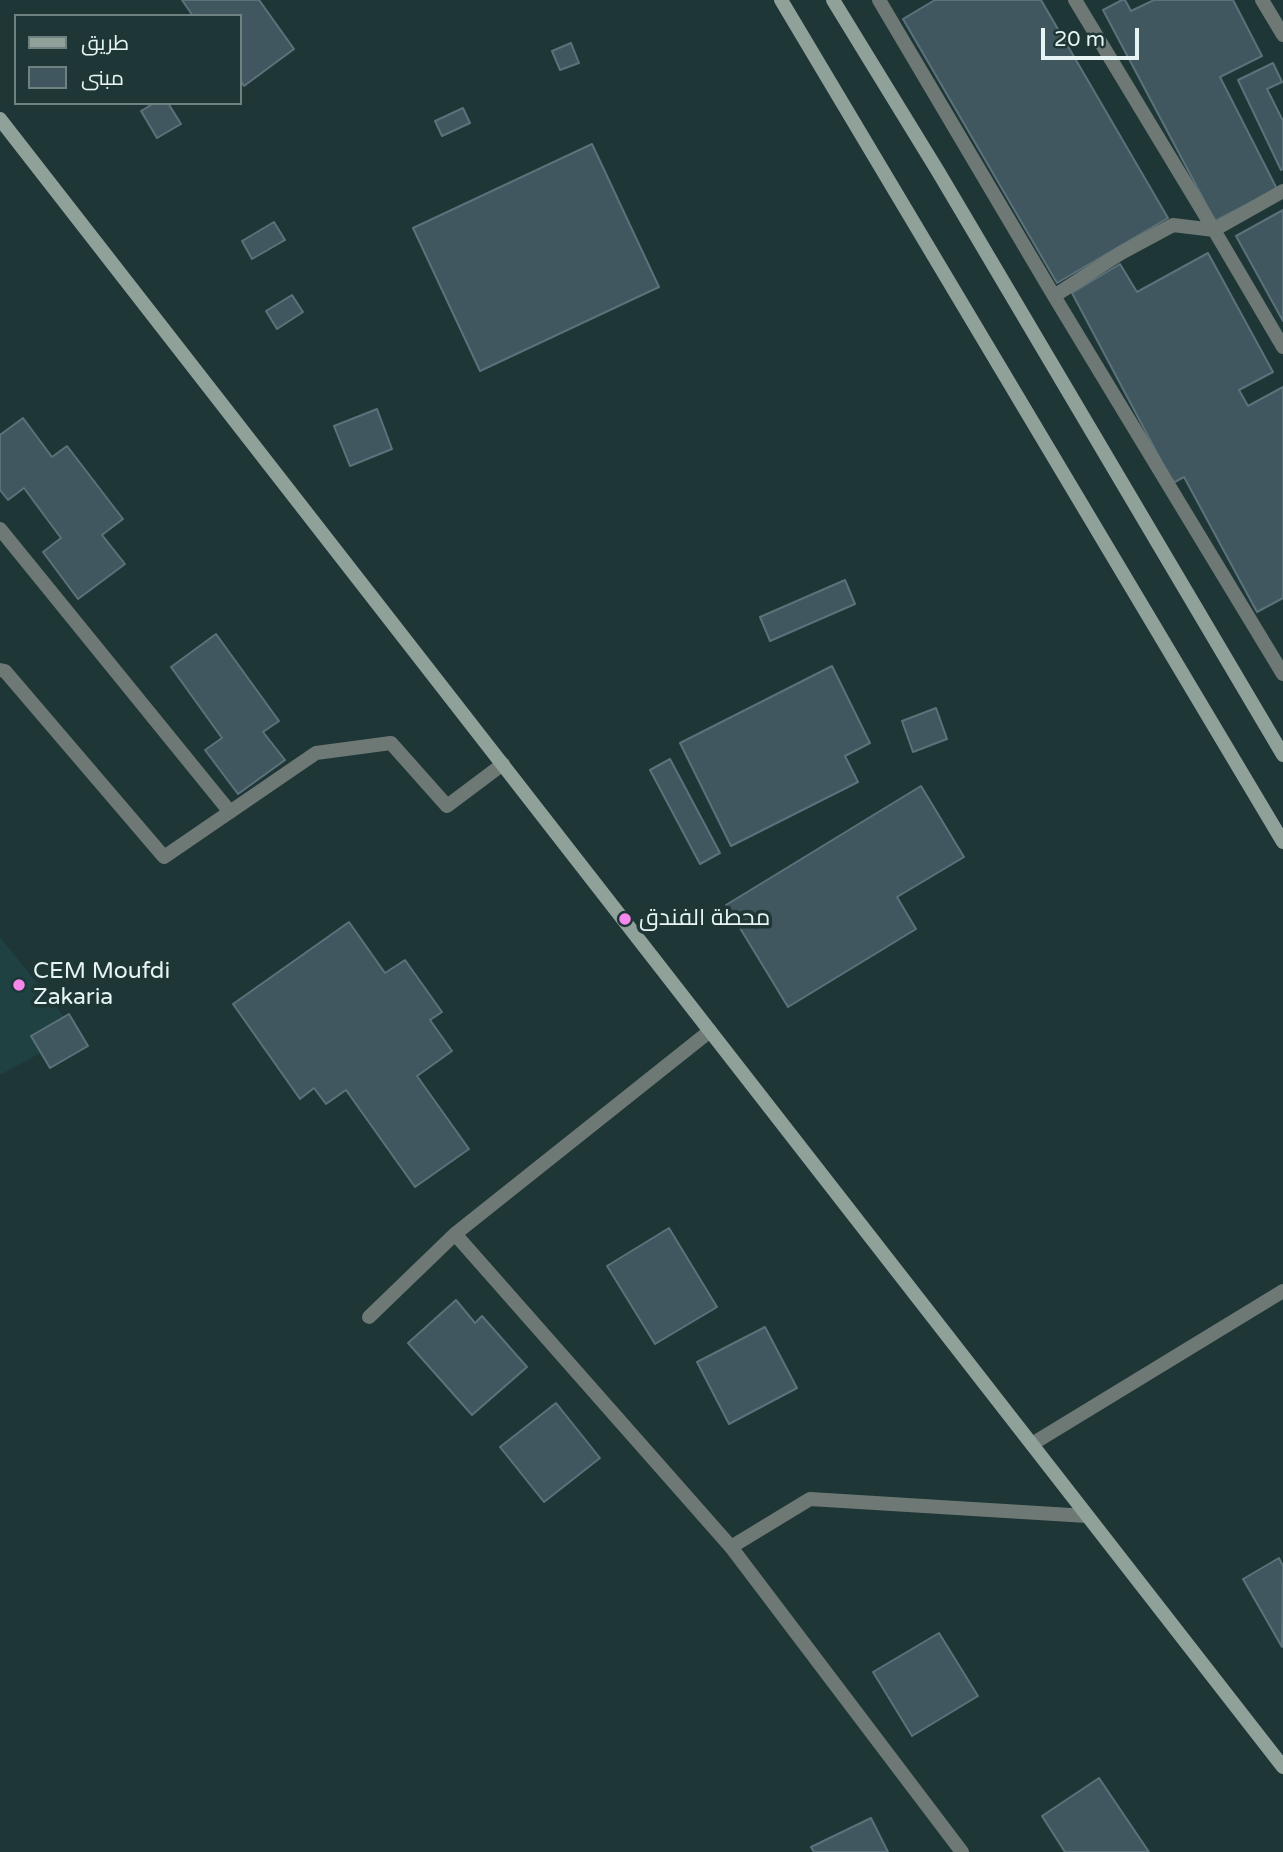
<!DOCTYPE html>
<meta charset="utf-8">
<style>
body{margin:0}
#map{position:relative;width:1283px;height:1852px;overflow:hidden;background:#1e3636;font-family:"Varela Round",Cairo,sans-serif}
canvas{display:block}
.legend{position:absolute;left:14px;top:14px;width:228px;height:91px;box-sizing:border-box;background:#1e3636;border:2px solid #6e8282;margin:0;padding:9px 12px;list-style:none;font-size:21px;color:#e6f4f4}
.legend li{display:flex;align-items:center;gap:14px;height:35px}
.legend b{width:35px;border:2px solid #6e8282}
.scale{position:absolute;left:1041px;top:28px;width:98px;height:32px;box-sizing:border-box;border:4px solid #e6f4f4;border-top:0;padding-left:9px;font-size:21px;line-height:24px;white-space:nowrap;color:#e6f4f4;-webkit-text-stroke:5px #1e3636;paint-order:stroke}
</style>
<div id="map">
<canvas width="1283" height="1852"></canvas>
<ul class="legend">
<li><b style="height:9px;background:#90a19a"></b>طريق</li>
<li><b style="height:19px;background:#41575f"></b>مبنى</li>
</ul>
<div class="scale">20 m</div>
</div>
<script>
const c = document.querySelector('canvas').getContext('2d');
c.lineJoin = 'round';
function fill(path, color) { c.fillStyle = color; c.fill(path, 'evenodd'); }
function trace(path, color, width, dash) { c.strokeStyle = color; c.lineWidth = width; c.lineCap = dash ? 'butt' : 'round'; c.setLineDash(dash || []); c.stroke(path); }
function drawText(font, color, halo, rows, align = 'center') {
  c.font = font + ' "Varela Round",Cairo,sans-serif'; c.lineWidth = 7; c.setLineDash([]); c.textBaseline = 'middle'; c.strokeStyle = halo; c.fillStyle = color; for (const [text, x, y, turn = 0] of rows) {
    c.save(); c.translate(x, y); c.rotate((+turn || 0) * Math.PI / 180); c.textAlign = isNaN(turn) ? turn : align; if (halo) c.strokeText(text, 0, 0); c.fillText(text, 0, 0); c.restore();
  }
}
fill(new Path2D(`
 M0 937 77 1033 0 1075Z`), '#1f4142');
const building = new Path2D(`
 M182 0H259L294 49 244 86 240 80V16H193Z
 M935 0H1041L1168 218 1057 283 903 19Z
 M1122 0H1125L1131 11 1154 0H1233L1262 56 1220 77 1277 189 1215 221 1103 10Z
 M571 43 579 63 560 70 552 51Z
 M1273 63 1282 82 1267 89 1283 121V169L1281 170 1238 80Z
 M154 103H168L181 124 157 138 141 111Z
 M463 108 470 123 442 136 435 121Z
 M592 144 659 287 480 371 413 228Z
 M1283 210V321L1236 236Z
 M274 222 285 240 252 259 242 241Z
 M1208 253 1273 372 1239 390 1248 406 1283 387V598L1257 612 1184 477 1173 483 1072 293 1120 264 1137 292Z
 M292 295 303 312 277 329 266 311Z
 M377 409 392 449 350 466 334 426Z
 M23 418 52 457 67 446 123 519 102 535 125 564 78 599 43 552 61 538 24 488 8 500 0 490V435Z
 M845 580 855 604 770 641 760 617Z
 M216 634 279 721 263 732 285 760 238 794 205 750 222 738 171 667Z
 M832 666 870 743 845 756 858 782 731 846 680 743Z
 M936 708 947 739 913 752 902 721Z
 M670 759 720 853 700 864 650 770Z
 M921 786 964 857 897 897 916 929 788 1007 726 905Z
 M349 922 385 973 405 960 442 1012 430 1020 452 1051 417 1076 469 1149 415 1187 346 1090 326 1104 314 1088 300 1099 233 1004Z
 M69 1014 88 1046 50 1068 31 1036Z
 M669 1228 717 1307 655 1344 607 1266Z
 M456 1300 475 1323 482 1316 527 1367 472 1415 408 1343Z
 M765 1327 797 1388 729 1424 697 1362Z
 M556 1403 600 1458 544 1502 500 1447Z
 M1279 1558 1283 1566 1282 1647 1243 1579Z
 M939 1633 978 1696 912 1736 873 1672Z
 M1099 1778 1149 1852H1065L1042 1816Z
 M871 1818 888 1852H814L811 1847Z`);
fill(building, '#41575f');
trace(building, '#5b727b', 2);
trace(new Path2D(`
 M879 0 1054 296 1283 674
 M1075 0 1214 230 1283 347
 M1262 0 1283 35
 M1054 296 1121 253 1173 225 1214 230 1283 191
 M0 529 230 812
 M0 670 5 671 164 857 316 753 391 743 447 806 503 764
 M455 1234 731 1547 962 1852
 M369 1317 455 1234 710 1031
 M1032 1444 1283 1291
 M731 1547 810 1499 1087 1516`), '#6e7975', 14);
trace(new Path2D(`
 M781 0 1283 842
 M833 0 939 173 1283 755
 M0 119 1283 1767`), '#90a19a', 14);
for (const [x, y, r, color] of [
 [625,919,7,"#f688ed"],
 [19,985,7,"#f688ed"]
]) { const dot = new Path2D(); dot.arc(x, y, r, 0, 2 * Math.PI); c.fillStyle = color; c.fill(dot); trace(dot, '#1e3636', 2.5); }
drawText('23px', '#e6f4f4', '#1e3636', [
 ["محطة الفندق",639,919],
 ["CEM Moufdi",33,972],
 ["Zakaria",33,998]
], 'left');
</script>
